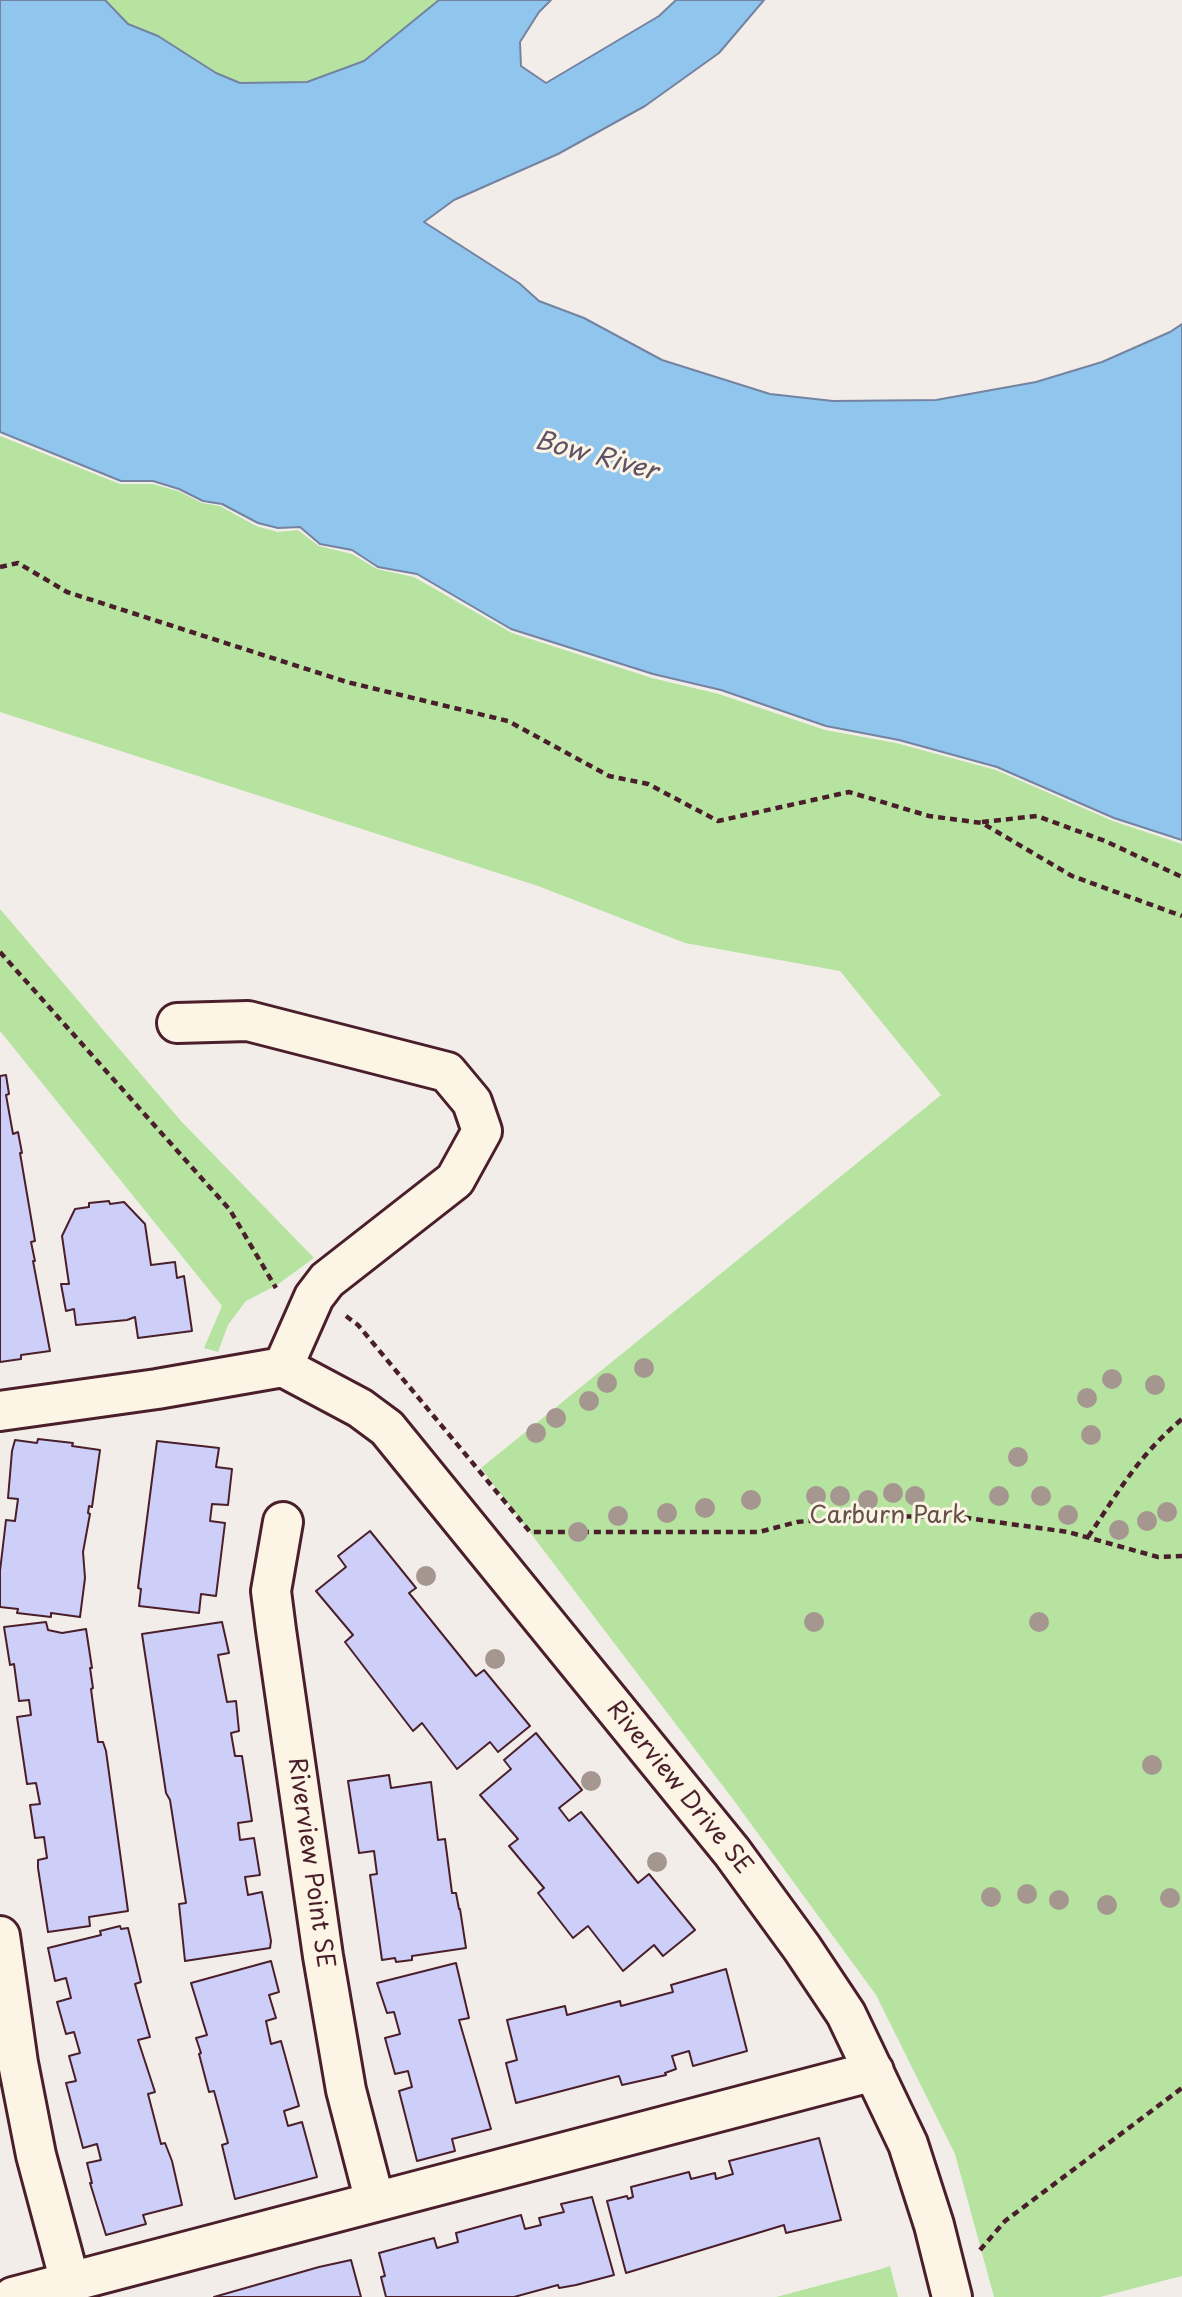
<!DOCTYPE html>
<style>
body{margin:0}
canvas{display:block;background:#f3ede9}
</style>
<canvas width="1182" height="2297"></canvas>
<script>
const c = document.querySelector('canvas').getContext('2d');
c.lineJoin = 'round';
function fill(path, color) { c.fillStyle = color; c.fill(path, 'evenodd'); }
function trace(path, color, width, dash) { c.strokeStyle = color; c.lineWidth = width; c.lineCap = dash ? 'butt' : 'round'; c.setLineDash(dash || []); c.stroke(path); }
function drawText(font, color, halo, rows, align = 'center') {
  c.font = font + ' "Playpen Sans",sans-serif'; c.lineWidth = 6; c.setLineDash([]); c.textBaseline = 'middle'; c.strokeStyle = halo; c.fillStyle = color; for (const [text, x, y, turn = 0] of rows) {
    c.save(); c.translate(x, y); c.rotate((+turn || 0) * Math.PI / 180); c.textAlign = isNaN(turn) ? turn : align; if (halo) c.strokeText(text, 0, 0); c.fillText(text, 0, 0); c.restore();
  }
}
fill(new Path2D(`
 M105 0H439L364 61 307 82 240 83 216 73 158 36 128 24Z
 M0 436 120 484H153L178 491 202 503 220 506 256 526 278 532 298 530 319 546 352 554 377 569 414 577 512 633 652 678 719 694 825 730 896 743 996 770 1113 821 1182 844V2276L1100 2297H994L955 2154 876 1995 735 1802 481 1468 941 1095 840 971 685 943 538 886 0 712Z
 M0 909 181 1121 314 1258 277 1285 246 1301 228 1325 218 1352 204 1348 222 1306 0 1031Z
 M890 2266 898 2297H776L878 2270Z`), '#b7e3a1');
const water = new Path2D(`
 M0 0H105L128 24 158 36 216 73 240 83 307 82 364 61 439 0H551L539 12 520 42 521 66 546 83 659 16 676 0H764L719 53 645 106 558 154 454 200 424 222 519 283 539 301 584 318 662 360 770 394 833 401 936 400 1036 382 1102 362 1170 332 1182 324V840L1114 818 997 767 899 740 826 726 721 690 653 674 511 629 417 574 378 567 352 550 320 544 300 527 278 528 258 523 222 504 203 501 179 489 153 481H121L0 432Z`);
fill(water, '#90c5ee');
trace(water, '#7483a0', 2);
const building = new Path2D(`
 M6 1075 9 1094 6 1095 13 1134 18 1132 22 1153H20L35 1241 31 1242 35 1261H33L50 1351 21 1355V1359L0 1362V1076Z
 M109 1201 110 1204 124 1202 145 1224 151 1265 175 1262 177 1278 184 1276 192 1331 138 1338 135 1317 127 1320 76 1325 74 1309 66 1311 61 1284H69L62 1236 75 1209 89 1207V1203Z
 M38 1439 73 1443 72 1446 100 1450 92 1507 89 1506 88 1513 90 1514 83 1552 85 1578 80 1617 51 1613V1617L17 1613 18 1609 0 1607V1571L6 1520 15 1521 18 1499 8 1498 12 1451 15 1440 37 1443Z
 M157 1441 219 1448 216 1467 232 1469 228 1505 212 1504 210 1521 225 1523 216 1596 201 1594 199 1613 139 1606 141 1589 138 1588Z
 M370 1531 416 1588 409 1593 476 1676 484 1670 530 1726 498 1752 490 1742 457 1769 422 1723 413 1731 345 1642 353 1635 316 1591 346 1567 338 1556Z
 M46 1622 48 1630 62 1633 86 1629 92 1668H90L93 1688 91 1689 98 1742H103L106 1751 128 1911 89 1917 90 1926 48 1932 38 1868V1860L47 1858 44 1837 35 1838 30 1805 40 1804 36 1783 27 1784 17 1717 31 1715 29 1700 19 1701 14 1664 10 1665 4 1627Z
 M222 1622 229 1653 218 1655 227 1702 236 1701 239 1731 231 1733 235 1756H242L252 1821 238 1823 240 1840 254 1838 260 1875 245 1877 248 1895 262 1892 271 1941 270 1948 185 1961 179 1904 186 1903 170 1800 166 1793 142 1634Z
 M536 1733 582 1790 559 1808 569 1821 581 1812 638 1883 649 1874 695 1930 663 1956 654 1945 623 1971 588 1926 573 1938 538 1893 544 1888 509 1846 518 1839 480 1795 511 1769 504 1760Z
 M389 1775 391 1788 431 1782 438 1840 445 1839 452 1893H456L459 1909H460L466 1948 412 1956V1960L396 1962 395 1958 382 1960 370 1875 377 1874 374 1851 359 1853 348 1781Z
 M120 1926 121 1929 128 1928 141 1982 135 1984 150 2037 138 2040 155 2092 148 2094 161 2144 165 2143 172 2161 182 2205 143 2215 146 2224 106 2235 90 2183H92L87 2163 101 2160 97 2144 83 2148 66 2083 76 2081 69 2056 80 2053 74 2032 66 2034 57 2002 71 1998 66 1978 55 1981 48 1948 101 1935 100 1931Z
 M271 1961 279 1992 269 1995 276 2018 266 2021 271 2044 281 2041 299 2106 284 2111 288 2126 302 2122 317 2177 235 2199 222 2145 228 2143 214 2091 209 2092 199 2054 201 2053 196 2038 207 2035 191 1983Z
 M456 1963 469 2018 459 2020 491 2129 452 2139 455 2151 417 2161 399 2091 412 2087 408 2071 395 2074 385 2038 400 2034 394 2012 387 2013 377 1983Z
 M726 1969 747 2051 693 2066 689 2051 672 2056 676 2069 665 2073 666 2075 622 2085 619 2076 516 2103 506 2063 517 2060 507 2020 565 2006 567 2015 620 2001 621 2006 673 1992 671 1985Z
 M819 2138 841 2220 786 2233 784 2225 626 2273 607 2201 627 2196 628 2199 633 2197 631 2187 689 2172 691 2179 715 2173 716 2179 733 2174 729 2161Z
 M592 2197 614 2275 576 2285 559 2288 558 2285 514 2297H386L381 2277 385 2276 379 2253 434 2238 437 2248 458 2242 456 2233 521 2215 525 2229 541 2225 539 2218 564 2212 561 2204Z
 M351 2260 361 2297H214L319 2267Z`);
fill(building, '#cecff8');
trace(building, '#4a1f2b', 2);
const minor = new Path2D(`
 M177 1023 248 1021 447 1072 472 1102 482 1131 455 1180 327 1280 314 1297 283 1367
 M283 1367 360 1408 387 1428 732 1852 802 1948 846 2014 908 2144 934 2225 952 2297
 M0 1411 157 1389 283 1367
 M283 1522 271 1591 276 1630 323 1956 346 2090 375 2202
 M0 1936 18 2063 36 2155 70 2282
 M13 2297 874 2071`);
trace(minor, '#4a1f2b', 44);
trace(new Path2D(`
 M0 567 18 563 67 592 347 682 508 721 609 776 648 784 718 821 849 792 929 816 982 823 1072 876 1182 916
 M982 822 1037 816 1105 841 1182 877
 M0 952 230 1210 276 1288
 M346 1316 358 1325 530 1532H759L797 1522 860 1516 960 1517 1068 1532 1158 1557 1182 1556
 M1088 1537C1119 1491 1138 1456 1182 1419
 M980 2250 1005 2221 1182 2088`), '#4a1f2b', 4.5, [7, 5]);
trace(minor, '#fcf5e5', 38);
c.fillStyle = '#a59790';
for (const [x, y] of [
 [644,1368],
 [1112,1379],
 [607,1383],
 [1155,1385],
 [1087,1398],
 [589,1401],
 [556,1418],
 [536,1433],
 [1091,1435],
 [1018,1457],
 [893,1493],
 [816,1496],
 [840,1496],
 [915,1496],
 [999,1496],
 [1041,1496],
 [751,1500],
 [868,1500],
 [705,1508],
 [1167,1512],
 [667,1513],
 [1068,1515],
 [618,1516],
 [1147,1521],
 [1119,1530],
 [578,1532],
 [426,1576],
 [814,1622],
 [1039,1622],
 [495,1659],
 [1152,1765],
 [591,1781],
 [657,1862],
 [1027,1894],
 [991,1897],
 [1170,1898],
 [1059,1900],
 [1107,1905]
]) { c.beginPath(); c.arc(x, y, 10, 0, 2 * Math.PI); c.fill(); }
drawText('24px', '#655048', '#fcf5e5', [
 ["Carburn Park",888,1516]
]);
drawText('24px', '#4a1f2b', '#fcf5e5', [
 ["Riverview Drive SE",679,1788,51],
 ["Riverview Point SE",310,1863,82]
]);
drawText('italic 26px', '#5f5166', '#fcf5e5', [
 ["Bow River",596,457,15]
]);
</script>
